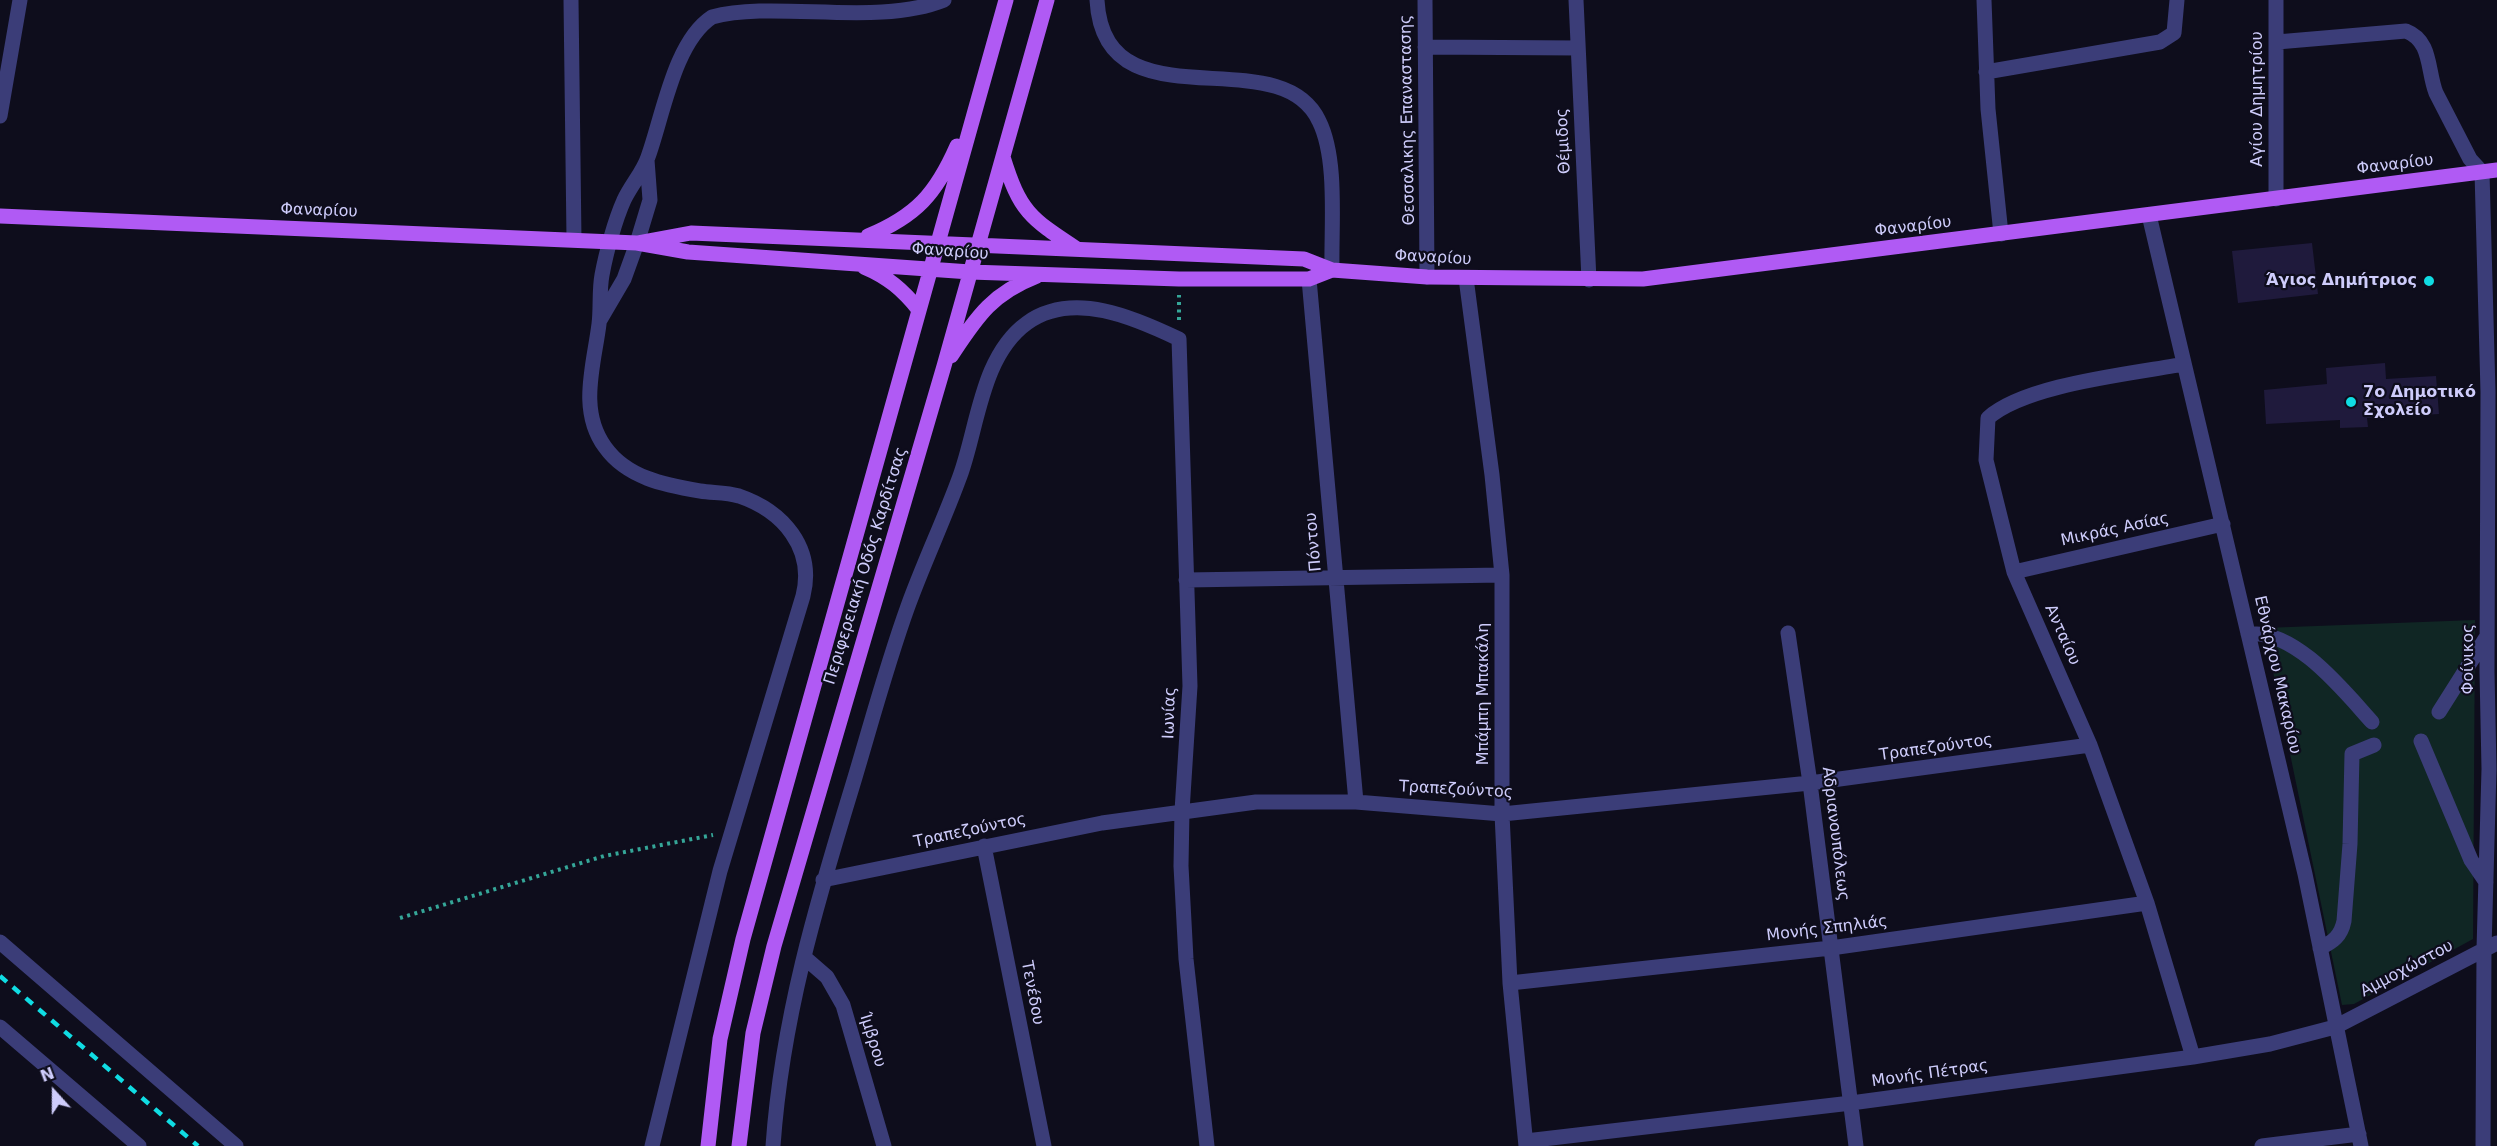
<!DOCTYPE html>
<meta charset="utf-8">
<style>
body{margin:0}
#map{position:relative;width:2497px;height:1146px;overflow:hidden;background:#0e0d1c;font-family:"DejaVu Sans",sans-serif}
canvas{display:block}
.north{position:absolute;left:24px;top:1062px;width:60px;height:60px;-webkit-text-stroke:4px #0e0d1c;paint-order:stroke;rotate:339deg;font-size:16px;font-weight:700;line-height:24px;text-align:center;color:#ceccfb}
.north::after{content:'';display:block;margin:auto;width:21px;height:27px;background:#ceccfb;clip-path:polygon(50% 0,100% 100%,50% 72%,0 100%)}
</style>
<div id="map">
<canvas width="2497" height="1146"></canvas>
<div class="north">N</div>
</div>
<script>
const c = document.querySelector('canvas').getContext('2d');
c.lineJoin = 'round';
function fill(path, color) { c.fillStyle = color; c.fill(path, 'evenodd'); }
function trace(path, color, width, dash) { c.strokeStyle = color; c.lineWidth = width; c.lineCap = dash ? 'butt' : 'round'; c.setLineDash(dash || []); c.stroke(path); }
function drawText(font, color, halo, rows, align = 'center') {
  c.font = font + ' "DejaVu Sans",sans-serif'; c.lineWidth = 4.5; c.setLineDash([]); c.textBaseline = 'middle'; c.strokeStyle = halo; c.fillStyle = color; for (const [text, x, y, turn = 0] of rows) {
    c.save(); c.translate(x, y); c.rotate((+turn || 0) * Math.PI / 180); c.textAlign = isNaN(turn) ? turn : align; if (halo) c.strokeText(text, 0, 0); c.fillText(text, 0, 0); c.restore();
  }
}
fill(new Path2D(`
 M2475 620 2473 939 2354 1004 2342 1005 2264 628Z`), '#102624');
fill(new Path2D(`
 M2312 243 2318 294 2238 303 2232 251Z
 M2385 363 2386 379 2436 376 2439 414 2367 418 2368 427 2340 428V420L2266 424 2264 390 2327 384 2326 368Z`), '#1f1a3c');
trace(new Path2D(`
 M1179 320V295
 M400 918 604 856 713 835`), '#35a698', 4, [3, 4.5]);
trace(new Path2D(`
 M571 0 574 239
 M1097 0C1104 130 1279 36 1319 121 1338 159 1331 226 1332 270
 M1425 0 1427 277
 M1576 0 1589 280
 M1984 0 1988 109 2001 234
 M2277 42 2406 31C2432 41 2427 70 2436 93L2470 159 2482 172 2488 392 2487 672 2489 769 2484 949 2483 1146
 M1425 47 1578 48
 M1986 72 2160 42 2174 33 2177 0
 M0 116 20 0
 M2276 199V0
 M2149 215 2305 874 2361 1146
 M1466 278 1492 475 1502 575V814L1510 983 1526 1146
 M1309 279 1356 802
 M600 320 624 279 637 243 650 200 647 160
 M2184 364C2132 374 2026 384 1988 418L1986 460 2014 572 2090 745 2147 903 2193 1057
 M2014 572 2223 524
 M1186 580 1502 575
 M1788 633 1810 783 1856 1146
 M2248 634C2295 629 2343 690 2372 722
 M2439 712 2487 636
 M2421 741 2471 860 2486 882
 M984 846 1044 1146
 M823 880 1102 823 1256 802H1356L1502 814 1810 783 2090 745
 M0 942 236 1146
 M2320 948C2333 942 2341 936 2344 921L2350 844 2352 754 2374 745
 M804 957 827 977 843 1005 884 1146
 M1510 983 1831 948 2147 903
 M0 1027 139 1146
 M1526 1141 1851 1103 2193 1057 2270 1044 2335 1027 2497 943
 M652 1146 720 871 803 596C815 548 783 511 739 496 726 492 713 493 700 491 665 485 627 478 605 447 578 410 594 365 599 324 601 308 599 291 602 275 606 253 615 220 624 200 631 185 643 172 648 157 663 116 674 42 712 17 775 0 877 27 944 0
 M773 1146C782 1019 816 905 853 784 871 724 887 664 908 606 924 562 944 520 960 476 978 427 981 356 1027 323 1073 290 1135 318 1179 339L1190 686 1182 811 1181 866 1186 959 1207 1146
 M2262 1146 2359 1134`), '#3b3d78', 15);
trace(new Path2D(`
 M1003 157C1020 212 1030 218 1077 249
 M0 216 637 243 688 252 970 272 1179 279H1309L1332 270
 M868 236C916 216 936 194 957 146
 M637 243 691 233 1304 259 1332 270 1427 277 1643 279 2497 170
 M864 267C888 277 903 290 919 310
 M951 356C977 317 991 294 1037 276
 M708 1146 720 1039 743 939 1006 0
 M739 1146 753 1033 774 946 944 366 1047 0`), '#b05af4', 15);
trace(new Path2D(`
 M0 976 198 1146`), '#10dce3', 4.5, [9, 8]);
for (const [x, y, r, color] of [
 [2429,281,6,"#10dce3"],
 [2351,402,6,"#10dce3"]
]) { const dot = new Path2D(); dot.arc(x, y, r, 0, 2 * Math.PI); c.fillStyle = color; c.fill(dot); trace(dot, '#0e0d1c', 2); }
drawText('16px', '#ceccfb', '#0e0d1c', [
 ["Αγίου Δημητρίου",2258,99,-90],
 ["Θεσσαλικης Επαναστασης",1408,120,-91],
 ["Θέμιδος",1564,141,-93],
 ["Φαναρίου",2395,165,-7],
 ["Φαναρίου",319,211,2],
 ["Φαναρίου",1913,227,-7],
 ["Φαναρίου",950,252,4],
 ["Φαναρίου",1433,258,3],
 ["Μικράς Ασίας",2115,530,-12],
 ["Πόντου",1314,542,-95],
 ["Περιφερειακή Οδός Καρδίτσας",866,566,-73],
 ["Ανταίου",2062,635,66],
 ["Φοίνικος",2469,659,-90],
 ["Εθνάρχου Μακαρίου",2277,675,77],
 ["Μπάμπη Μπακάλη",1484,694,-90],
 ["Ιωνίας",1170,713,-88],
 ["Τραπεζούντος",1936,748,-8],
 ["Τραπεζούντος",1456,790,3],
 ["Τραπεζούντος",970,831,-12],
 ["Αδριανουπόλεως",1835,834,83],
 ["Μονής Σπηλιάς",1827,929,-7],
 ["Αμμοχώστου",2407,969,-28],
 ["Τενέδου",1032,993,79],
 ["Ίμβρου",872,1040,73],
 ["Μονής Πέτρας",1930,1074,-8]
]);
drawText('bold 16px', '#ceccfb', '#0e0d1c', [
 ["Άγιος Δημήτριος",2417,281],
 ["7ο Δημοτικό",2363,393,"left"],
 ["Σχολείο",2363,411,"left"]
], 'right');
</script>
